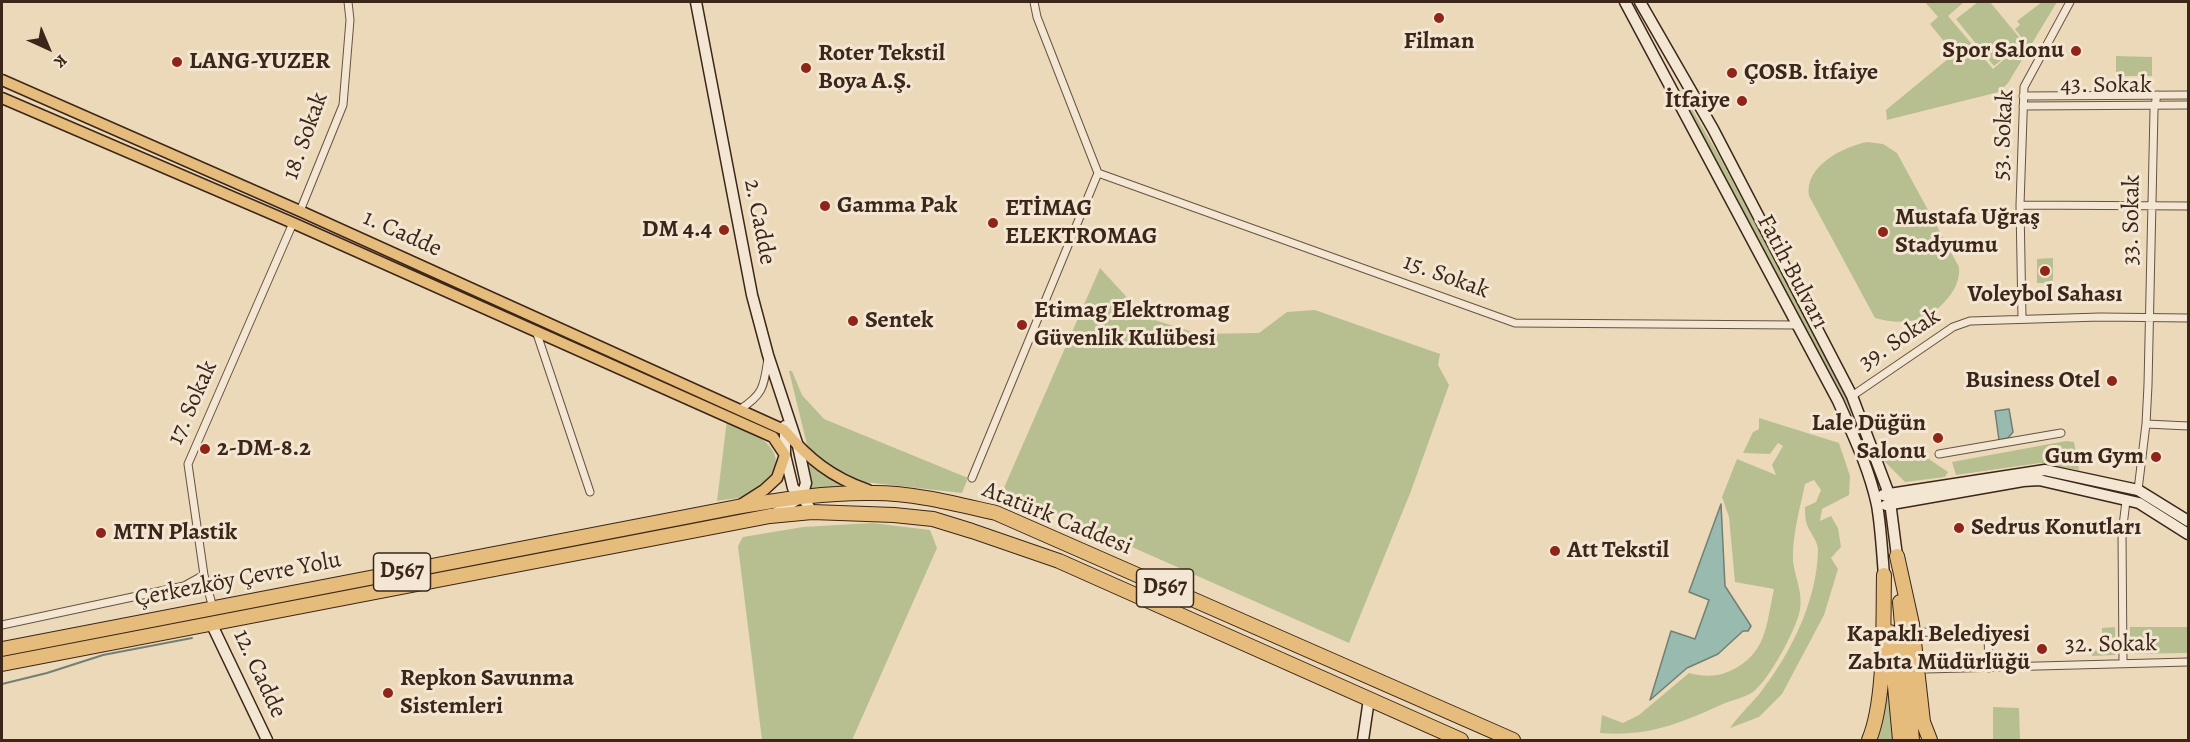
<!DOCTYPE html>
<meta charset="utf-8">
<style>
body{margin:0}
#map{position:relative;width:2190px;height:742px;overflow:hidden;background:#ecd9b9;font-family:Alegreya,serif}
canvas{display:block}
.frame{position:absolute;inset:0;border:3px solid #3b2619;pointer-events:none}
.north{position:absolute;left:18px;top:18px;width:60px;height:60px;-webkit-text-stroke:4px #f3e6d2;paint-order:stroke;rotate:136deg;font-size:16px;font-weight:700;line-height:24px;text-align:center;color:#3b2619}
.north::after{content:'';display:block;margin:auto;width:21px;height:27px;background:#3b2619;clip-path:polygon(50% 0,100% 100%,50% 72%,0 100%)}
</style>
<div id="map">
<canvas width="2190" height="742"></canvas>
<div class="frame"></div>
<div class="north">K</div>
</div>
<script>
const c = document.querySelector('canvas').getContext('2d');
c.lineJoin = 'round';
function fill(path, color) { c.fillStyle = color; c.fill(path, 'evenodd'); }
function trace(path, color, width, dash) { c.strokeStyle = color; c.lineWidth = width; c.lineCap = dash ? 'butt' : 'round'; c.setLineDash(dash || []); c.stroke(path); }
function drawText(font, color, halo, rows, align = 'center') {
  c.font = font + ' Alegreya,serif'; c.lineWidth = 6; c.setLineDash([]); c.textBaseline = 'middle'; c.strokeStyle = halo; c.fillStyle = color; for (const [text, x, y, turn = 0] of rows) {
    c.save(); c.translate(x, y); c.rotate((+turn || 0) * Math.PI / 180); c.textAlign = isNaN(turn) ? turn : align; if (halo) c.strokeText(text, 0, 0); c.fillText(text, 0, 0); c.restore();
  }
}
fill(new Path2D(`
 M1925 2H1964L1948 16 1993 69 2025 42 2015 29 2020 25 2017 21 2042 2H2057L2008 83 1999 92 1887 120 1886 110 1954 54 1930 24 1938 17Z
 M1978 2H1990L2023 42 1994 66 1956 19Z
 M2116 56 2152 57V76H2116Z
 M1689 104 1718 154 1852 407 1881 484 1878 485C1864 427 1833 379 1805 328 1764 254 1723 181 1687 105Z
 M1867 142 1883 144 1897 153 1959 267C1960 279 1955 290 1948 298 1929 322 1902 326 1875 318L1809 196C1804 166 1843 147 1867 142Z
 M2053 258V283H2037V259Z
 M1100 268 1145 317 1199 334 1259 333 1287 312 1315 310 1440 354 1438 365 1449 385 1411 491 1349 643 1003 490Z
 M789 371H792L802 395 824 419 968 478 962 493 855 481 809 453Z
 M1759 418 1839 443 1850 476 1849 495 1822 509 1820 521 1831 516 1838 528 1841 547 1831 558 1838 569 1824 615 1782 694 1759 717 1730 728C1739 715 1750 705 1760 693 1791 653 1817 601 1818 550 1818 541 1810 533 1807 525 1805 520 1805 513 1805 507L1816 502 1821 490 1814 480 1805 484C1800 508 1792 536 1793 561 1795 578 1803 592 1800 610 1796 630 1769 680 1753 692 1744 698 1732 700 1723 704 1681 723 1648 737 1600 733L1602 715 1623 723 1639 715 1689 673C1704 677 1716 677 1730 671 1767 654 1766 625 1774 589L1735 582 1729 517 1722 497 1737 459 1776 475 1772 465 1783 446 1778 443 1770 454 1743 453 1753 432 1759 429Z
 M727 420C742 428 760 434 771 448 785 466 766 488 749 495 739 499 727 499 717 501Z
 M2066 441 2074 442 2079 470 2040 463 1956 475 1952 462Z
 M1877 445 1926 457 1948 472 1945 477 1905 482 1883 460Z
 M804 458 820 472 844 485 843 487 811 489Z
 M872 523 930 530 937 548 852 740H762L738 546 743 537 803 527Z
 M2115 627V655L2092 656V651L2102 650V628Z
 M2130 627H2188V653L2130 654Z
 M1885 649 1894 740H1876L1882 724Z
 M1993 707 2019 708 2020 740H1993Z`), '#b7bf90');
const water = new Path2D(`
 M2009 409 2013 432 2008 438 1999 440 1995 411Z
 M1721 504 1725 586 1751 626 1748 631H1743L1718 654 1687 668 1650 700 1671 631 1695 639 1709 600 1689 592Z`);
fill(water, '#99baaf');
trace(water, '#737f73', 1.5);
trace(new Path2D(`
 M2 684 47 673 103 655 192 638`), '#737f73', 2);
const street = new Path2D(`
 M1034 2 1037 17 1098 173 1515 323 1796 325
 M2023 96 2188 95
 M2023 106 2188 105
 M2020 205 2188 206
 M300 211 343 105 350 20 348 2
 M2022 318 2020 205 2024 87 2070 2
 M536 331 590 492
 M1852 396 1953 327 1970 321 2100 317 2188 318
 M739 410C764 394 764 386 768 358
 M2146 424 2188 426
 M1939 454 2061 433
 M972 478 1098 173
 M2138 490 2146 424 2148 385 2154 110 2157 95
 M213 608 204 575 188 464 293 223
 M2 625 184 586 204 575
 M1922 632 1988 635 1989 668
 M2123 663 2122 534 2126 501
 M1926 669 2188 662`);
const secondary = new Path2D(`
 M696 2 752 295 768 355 798 446 806 483 802 496 773 515
 M1625 2 1838 401C1853 435 1869 468 1877 505 1881 528 1882 552 1884 575
 M1640 2 1713 129 1852 396 1889 494 1897 556
 M785 426V455L793 488 802 496 812 512
 M1883 495 2045 470 2138 490 2188 521
 M1886 505 2023 481 2039 480 2139 503 2188 534
 M212 625 267 740
 M1363 740 1369 699`);
const primary = new Path2D(`
 M2 80 300 211 784 430C809 459 831 477 868 490
 M2 98 293 223 773 437 785 455 777 478 764 490 742 504`);
const highway = new Path2D(`
 M1897 556 1912 624 1923 722 1930 740
 M1900 602 1912 740
 M1890 632 1900 740
 M2 649 737 507C783 499 828 492 874 493 915 493 956 504 996 513L1513 740
 M2 664 770 516 812 512 894 515 933 519 972 531 1059 561 1461 740
 M1869 740C1886 700 1883 620 1884 575`);
trace(street, '#675341', 9);
trace(secondary, '#3b2619', 13);
trace(primary, '#3b2619', 13);
trace(highway, '#3b2619', 16);
trace(street, '#f3e6d2', 7);
trace(secondary, '#f3e6d2', 10);
trace(primary, '#e6bc7c', 10);
trace(highway, '#e6bc7c', 14);
for (const [x, y, r, color] of [
 [1439,18,6,"#8f2418"],
 [2076,51,6,"#8f2418"],
 [177,62,6,"#8f2418"],
 [806,68,6,"#8f2418"],
 [1732,73,6,"#8f2418"],
 [1742,101,6,"#8f2418"],
 [825,206,6,"#8f2418"],
 [993,223,6,"#8f2418"],
 [724,230,6,"#8f2418"],
 [1883,232,6,"#8f2418"],
 [2045,271,6,"#8f2418"],
 [853,321,6,"#8f2418"],
 [1022,325,6,"#8f2418"],
 [2112,381,6,"#8f2418"],
 [1938,438,6,"#8f2418"],
 [205,449,6,"#8f2418"],
 [2156,457,6,"#8f2418"],
 [1959,528,6,"#8f2418"],
 [101,533,6,"#8f2418"],
 [1555,551,6,"#8f2418"],
 [2042,649,6,"#8f2418"],
 [388,693,6,"#8f2418"]
]) { const dot = new Path2D(); dot.arc(x, y, r, 0, 2 * Math.PI); c.fillStyle = color; c.fill(dot); trace(dot, '#f3e6d2', 2); }
for (const [x, y, w] of [
 [402,572,57],
 [1165,588,57]
]) { const box = new Path2D(); box.roundRect(x - w / 2, y - 19, w, 38, 4.5); c.fillStyle = '#f3e6d2'; c.fill(box); trace(box, '#3b2619', 1.5); }
drawText('bold 22px', '#3b2619', null, [
 ["D567",402,572],
 ["D567",1165,588]
]);
drawText('bold 24px', '#3b2619', '#f3e6d2', [
 ["Filman",1439,42,"center"],
 ["Spor Salonu",2064,51,"right"],
 ["Roter Tekstil",818,54],
 ["Boya A.Ş.",818,82],
 ["LANG-YUZER",189,62],
 ["ÇOSB. İtfaiye",1744,73],
 ["İtfaiye",1730,101,"right"],
 ["Gamma Pak",837,206],
 ["ETİMAG",1005,209],
 ["ELEKTROMAG",1005,237],
 ["Mustafa Uğraş",1895,218],
 ["Stadyumu",1895,246],
 ["DM 4.4",712,230,"right"],
 ["Voleybol Sahası",2045,295,"center"],
 ["Etimag Elektromag",1034,311],
 ["Güvenlik Kulübesi",1034,339],
 ["Sentek",865,321],
 ["Business Otel",2100,381,"right"],
 ["Lale Düğün",1926,424,"right"],
 ["Salonu",1926,452,"right"],
 ["2-DM-8.2",217,449],
 ["Gum Gym",2144,457,"right"],
 ["Sedrus Konutları",1971,528],
 ["MTN Plastik",113,533],
 ["Att Tekstil",1567,551],
 ["Kapaklı Belediyesi",2030,635,"right"],
 ["Zabıta Müdürlüğü",2030,663,"right"],
 ["Repkon Savunma",400,679],
 ["Sistemleri",400,707]
], 'left');
drawText('24px', '#3b2619', '#f3e6d2', [
 ["43. Sokak",2106,86],
 ["53. Sokak",2004,135,-87],
 ["18. Sokak",306,136,-70],
 ["33. Sokak",2132,220,-89],
 ["2. Cadde",759,222,79],
 ["1. Cadde",402,234,24],
 ["Fatih Bulvarı",1792,272,62],
 ["15. Sokak",1446,277,20],
 ["39. Sokak",1900,340,-34],
 ["17. Sokak",193,403,-66],
 ["Atatürk Caddesi",1057,519,22],
 ["Çerkezköy Çevre Yolu",238,580,-11],
 ["32. Sokak",2111,645,-1],
 ["12. Cadde",259,674,65]
]);
</script>
